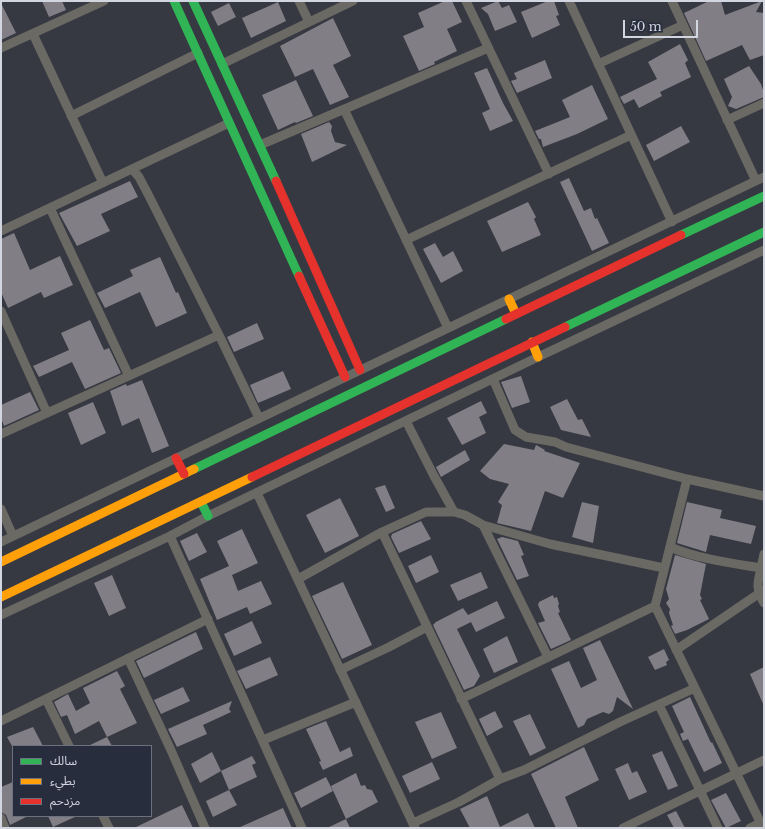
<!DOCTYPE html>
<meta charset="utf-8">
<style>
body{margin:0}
#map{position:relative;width:765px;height:829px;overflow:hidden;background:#363942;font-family:"Libre Baskerville","Noto Sans Arabic",serif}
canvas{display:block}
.frame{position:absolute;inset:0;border:2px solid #d2d6e0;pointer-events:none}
.legend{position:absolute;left:12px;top:745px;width:140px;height:72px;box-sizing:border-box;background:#272d3c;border:1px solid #6b717e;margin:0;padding:5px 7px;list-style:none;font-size:12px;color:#d2d6e0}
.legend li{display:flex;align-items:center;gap:8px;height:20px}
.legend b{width:20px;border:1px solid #6b717e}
.scale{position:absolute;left:623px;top:20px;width:75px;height:18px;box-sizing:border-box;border:2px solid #d2d6e0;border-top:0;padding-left:5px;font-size:12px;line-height:14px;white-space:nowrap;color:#d2d6e0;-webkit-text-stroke:3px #272d3c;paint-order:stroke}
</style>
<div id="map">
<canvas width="765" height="829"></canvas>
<div class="frame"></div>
<ul class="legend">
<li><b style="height:5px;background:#30b455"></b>سالك</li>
<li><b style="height:5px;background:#ff9f0a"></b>بطيء</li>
<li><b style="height:5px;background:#e5322d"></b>مزدحم</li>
</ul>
<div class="scale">50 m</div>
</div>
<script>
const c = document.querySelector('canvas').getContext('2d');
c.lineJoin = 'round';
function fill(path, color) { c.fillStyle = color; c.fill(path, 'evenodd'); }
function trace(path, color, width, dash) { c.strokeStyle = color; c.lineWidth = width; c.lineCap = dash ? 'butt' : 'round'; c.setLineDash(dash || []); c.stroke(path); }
fill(new Path2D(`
 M42 1H62L66 10 49 17Z
 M445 1H452L462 22 447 29 457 51 434 62 435 64 419 71 403 36 424 27 418 13Z
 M498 1 502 8 509 5 517 22 495 31 488 14 481 8Z
 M548 1H554L559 15 556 16 560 25 532 38 521 12Z
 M709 1H721L725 15 762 1 756 12 764 13V55L750 60 742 45 706 61 684 13Z
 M278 2 286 21 251 38 242 18Z
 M1 3 16 33 1 40Z
 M229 3 236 17 218 26 211 12Z
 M333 18 351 56 333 65 349 97 330 105 313 69 295 77 280 46Z
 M680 44 688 60 685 63 691 77 660 92 662 96 639 108 634 99 624 104 620 97 657 79 648 62Z
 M545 60 552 78 517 93 511 81 517 79 514 73Z
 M749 66 761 84 764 93V97L736 109 728 106 732 97 724 79Z
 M487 68 503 103 513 121 490 131 482 113 490 109 474 73Z
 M296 80 313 116 296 123 295 122 278 130 262 95Z
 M592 85 608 119 577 134 543 147 541 139H539L535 131 570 117 562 100Z
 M329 122 332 126 331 131 335 142 347 145 312 162 301 134Z
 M681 126 690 142 654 161 646 145Z
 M569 178 584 211 591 208 595 219 597 218 609 243 592 251 560 182Z
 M130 181 138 197 101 214 110 231 77 246 59 213Z
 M528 202 536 217 534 219 541 235 502 252 487 221Z
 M14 233 30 270 60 256 73 285 44 298 41 292 8 308 1 292V239Z
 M435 243 443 257 453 251 463 271 441 283 423 249Z
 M160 257 176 293 178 292 187 313 156 327 140 292 105 308 97 293 133 276 130 270Z
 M90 320 104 350 109 348 121 373 85 389 72 362 39 377 33 366 69 350 61 333Z
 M257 323 264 339 234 352 227 337Z
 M283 371 291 389 258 403 250 385Z
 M521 376 530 402 512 408 501 382Z
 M142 380 169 446 152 453 139 418 122 426 110 391 126 384 127 386Z
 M30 392 39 410 4 426 1 418V405Z
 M567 399 578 420 582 419 591 437 561 430 550 407Z
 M481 401 487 413 479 417 486 433 462 445 447 418Z
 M93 402 106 433 81 445 68 413Z
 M504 444 534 450 536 445 545 450 544 451 580 463 563 498 545 491 531 531 497 523 502 505 498 502 509 484 490 479 480 471Z
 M465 450 470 460 441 477 436 467Z
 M385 485 395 508 386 512 375 488Z
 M340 498 359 536 325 553 306 515Z
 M582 502 599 506 593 543 572 537Z
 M687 502 722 510 720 518 756 526 751 544 710 535 706 552 677 543Z
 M421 521 431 539 399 553 391 537 392 534Z
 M242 529 258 563 232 575 238 591 261 581 272 604 250 614 247 607 217 620 200 579 229 566 217 541Z
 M197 533 207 552 189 561 180 541Z
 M502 537 518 541 524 555 521 556 529 576 517 580 497 539Z
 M431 555 439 572 416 583 408 566Z
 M675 555 706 564 700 595 702 599 700 600 709 619 687 630 675 634 671 626 673 625 669 613 670 609 666 603 669 599 666 589Z
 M481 572 488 588 458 601 450 585Z
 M112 575 126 608 109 616 94 583Z
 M343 582 372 645 342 659 312 596Z
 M553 595 554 598 557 597 559 604 558 606 560 612 558 613 571 640 551 649 538 623 545 621 538 605 539 602Z
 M497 601 505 618 476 632 471 622 457 629 480 676 474 686 464 690 433 625 436 622 463 608 468 615Z
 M252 621 262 643 234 656 224 634Z
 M196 632 203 649 144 678 136 661Z
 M507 636 518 662 494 673 483 649Z
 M600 640 633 709 617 697 613 711 609 714 603 712 587 719 584 725 578 728 551 669 569 661 581 688 597 680 583 648Z
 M664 649 669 660 666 662 667 665 655 670 648 657Z
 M270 657 278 675 246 689 237 671Z
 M764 667V706L750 674Z
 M117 671 125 686 120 689 137 723 107 737 99 721 75 734 67 715 61 717 54 702 68 694 76 711 90 703 83 688Z
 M183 687 190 701 161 714 154 700Z
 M690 697 711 743 712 742 722 763 704 772 688 739 683 741 680 734 684 732 672 706Z
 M232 701 229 709 231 712 203 725 207 734 177 747 168 729Z
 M495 711 503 727 487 736 479 719Z
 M441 712 457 748 432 759 415 722Z
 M530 714 546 748 530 756 513 721Z
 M326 721 340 752 350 747 353 756 323 770 319 762 321 761 306 729Z
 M33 727 43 746H12L7 737Z
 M107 737 112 746H88Z
 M584 747 599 780 565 797 578 828H556L531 774Z
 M662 751 678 786 668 790 652 755Z
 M212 752 221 771 200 783 191 764Z
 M252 756 256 763 252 765 257 777 229 790 221 771Z
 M432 762 440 779 410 793 402 776Z
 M628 763 632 773 637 771 647 792 629 800 615 769Z
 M356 773 361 786 365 785 367 789 372 790 378 802 346 819 331 786Z
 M326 777 333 791 301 808 294 793Z
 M13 782V816H28L10 825 6 815 1 812V787Z
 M229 790 237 805 213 817 206 801Z
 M726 793 741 821 726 828 711 800Z
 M487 796 500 827 528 813 535 828H470L460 809Z
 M182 805 193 828H134Z
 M283 808 292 828H238Z
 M676 811 685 828H674L667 815Z
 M48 816H77L53 827Z
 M346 819 350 828H327Z`), '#827e85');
trace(new Path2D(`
 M299 1 309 22
 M466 1 549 174
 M569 1 672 222
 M672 1 756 181
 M33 34 103 183
 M1 48 104 1
 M222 64 353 1
 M598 64 683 25
 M344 109 448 328
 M71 116 198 53
 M727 120 764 103
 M260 145 488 48
 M132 169 139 177 149 196 219 335 259 418
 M50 208 129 376
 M1 231 229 123
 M406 240 631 135
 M1 311 47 413
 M493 379 515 430 526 437 555 442 566 447 687 479 764 496
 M406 421 434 476 454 512
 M1 434 219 335
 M687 479 655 606 763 828
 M257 493 415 828
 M1 509 13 536
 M483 525 548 657
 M382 532 500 779
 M170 536 302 828
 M1 542 764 177
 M670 547C698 559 730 563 761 568 757 584 756 589 764 603
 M761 568 764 554
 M298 579 382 532 426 512H454L465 515 483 525 550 544 664 568
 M1 615 170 536 208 516 538 357 764 250
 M676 650 764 590
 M128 658 170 748 205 828
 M340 670 389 647 427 627
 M46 699 69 746
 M461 699 655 606
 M659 705 718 828
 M1 721 208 619
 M263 740 356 702
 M103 816 109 828
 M1 818 5 828
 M413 823 459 802 500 779 524 770 620 722 695 688
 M623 828 764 760
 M750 828 760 823`), '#6a6963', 9);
trace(new Path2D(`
 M174 1 299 276
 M193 1 276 181
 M681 235 764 196
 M565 327 764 232
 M194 469 506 319
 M201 502 208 516`), '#30b455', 9);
trace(new Path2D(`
 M509 299 516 314
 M532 342 538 357
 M1 562 194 469
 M1 597 252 477`), '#ff9f0a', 9);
trace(new Path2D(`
 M276 181 360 370
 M299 276 345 377
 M506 319 681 235
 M176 458 184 474
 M252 477 565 327`), '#e5322d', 9);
</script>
